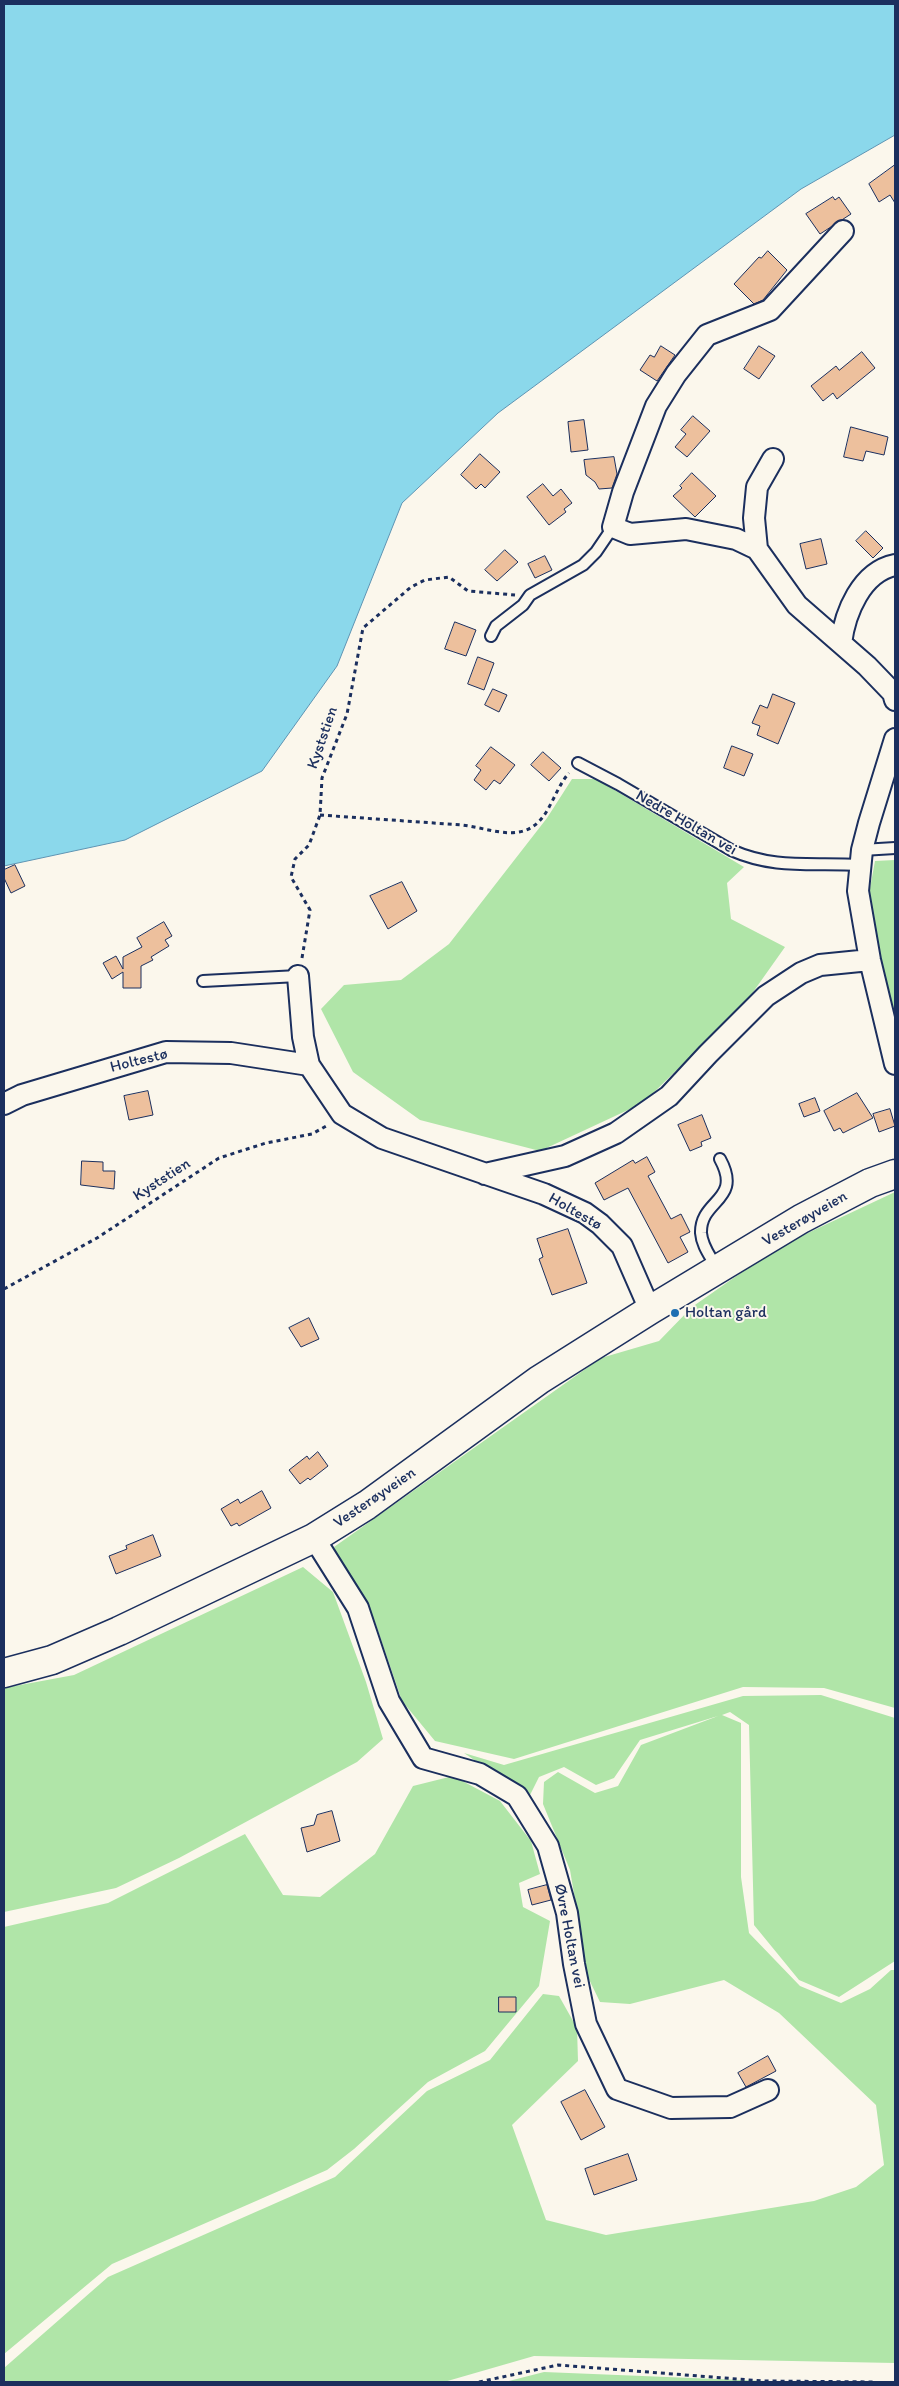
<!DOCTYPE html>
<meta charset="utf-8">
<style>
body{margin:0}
#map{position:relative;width:899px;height:2386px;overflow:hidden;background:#fbf7ec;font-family:Itim,sans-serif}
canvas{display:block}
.frame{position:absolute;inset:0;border:5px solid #1b2f5e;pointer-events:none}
</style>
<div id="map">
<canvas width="899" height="2386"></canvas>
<div class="frame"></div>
</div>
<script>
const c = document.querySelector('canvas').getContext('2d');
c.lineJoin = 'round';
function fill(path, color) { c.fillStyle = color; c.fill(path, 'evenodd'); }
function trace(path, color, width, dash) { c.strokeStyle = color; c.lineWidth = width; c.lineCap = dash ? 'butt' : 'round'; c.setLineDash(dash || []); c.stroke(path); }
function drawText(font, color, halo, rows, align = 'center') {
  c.font = font + ' Itim,sans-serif'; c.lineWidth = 4; c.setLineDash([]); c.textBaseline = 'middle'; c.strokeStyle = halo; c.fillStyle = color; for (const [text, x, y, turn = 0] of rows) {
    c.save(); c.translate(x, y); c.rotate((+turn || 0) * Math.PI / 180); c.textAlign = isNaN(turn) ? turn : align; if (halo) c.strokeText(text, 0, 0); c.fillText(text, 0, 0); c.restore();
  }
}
fill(new Path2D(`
 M572 779H596L744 867 727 883 731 919 785 947 746 1002 643 1103 540 1151 420 1120 353 1072 321 1009 344 985 401 980 449 944 547 818Z
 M895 860V1038L868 899 875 861Z
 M895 1192V1708L824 1688 743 1687 514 1759 435 1741 402 1701 374 1619 341 1567 334 1547 601 1358 659 1341 692 1307 778 1247Z
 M303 1567 333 1592 366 1682 383 1739 357 1762 179 1858 116 1888 4 1912V1688L74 1675Z
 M821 1695 895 1718V1961L839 1997 799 1980 754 1925 749 1725 730 1712 722 1715 741 1723V1877L749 1933 800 1986 841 2003 870 1989 891 1970H895V2363L534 2356 444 2382H4V2368L108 2277 335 2177 427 2091 490 2060 543 1994 559 1996 577 2028 578 2061 512 2125 546 2220 606 2235 814 2201 856 2187 884 2165 876 2105 779 2013 724 1980 630 2004 600 2002 583 1967 580 1929 570 1870 543 1804 544 1782 558 1772 595 1793 618 1786 641 1745 718 1716 640 1740 614 1778 596 1785 564 1767 539 1777 529 1797 464 1753 504 1765 743 1696Z
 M453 1776 500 1801 531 1841 540 1874 519 1883 523 1907 550 1921 539 1986 485 2051 428 2082 354 2149 327 2170 112 2264 4 2354V1927L108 1903 245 1834 283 1895 320 1897 375 1854 413 1786Z
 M544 2372 765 2381V2382H505Z`), '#b0e5a8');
const water = new Path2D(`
 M4 4H895V135L801 189 498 413 402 503 337 666 262 771 125 840 4 866Z`);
fill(water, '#8bd8eb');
trace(water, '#5e94b3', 1);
const building = new Path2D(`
 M895 165V203L890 195 879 202 869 184Z
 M833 197 835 200 839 197 851 214 820 234 806 214Z
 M768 251 787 270 763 300 754 304 734 284 759 257 761 258Z
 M661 346 675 355 657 381 640 370 650 355 654 357Z
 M759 346 775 356 759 379 744 369Z
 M862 352 875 368 837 399 833 393 823 401 811 386 836 366 839 370Z
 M693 416 710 431 687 457 675 447 686 434 681 430Z
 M584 420 588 450 571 452 568 422Z
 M851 427 888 437 884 455 866 451 863 461 844 457Z
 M480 454 500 472 485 488 481 484 476 489 461 475Z
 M614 457 617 474 612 488 599 489 595 482 586 475 584 460Z
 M692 473 716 496 695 517 673 496 682 488 680 486Z
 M543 484 553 496 561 489 572 503 564 509 566 512 549 525 527 497Z
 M866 531 883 548 873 558 856 541Z
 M821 539 827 564 806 569 800 544Z
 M505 550 518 562 497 581 485 570Z
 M545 556 552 570 535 578 528 564Z
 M455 622 476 630 466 656 445 649Z
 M478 657 494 663 484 690 468 684Z
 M493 689 507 695 499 712 485 705Z
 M773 694 795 703 778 744 757 735 760 726 752 723 760 705 767 708Z
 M732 746 753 754 744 776 724 768Z
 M491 747 515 765 500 784 494 780 486 790 474 780 481 770 476 766Z
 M543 752 561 768 549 781 531 765Z
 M15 865 25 886 11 893 4 878V870Z
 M402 882 417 911 388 929 370 896Z
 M164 922 172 936 165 940 169 946 151 957 153 960 141 966V988H123V972L112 979 103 963 116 956 123 969V957L142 947 137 938Z
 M148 1091 153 1115 129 1120 124 1096Z
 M857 1093 873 1118 843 1133 840 1128 834 1131 824 1111Z
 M815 1098 820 1111 804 1117 799 1104Z
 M890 1109 895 1126 879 1132 873 1114Z
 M702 1115 711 1138 701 1142 702 1146 690 1151 678 1125Z
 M647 1157 655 1172 648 1176 671 1219 681 1214 690 1232 680 1237 688 1252 668 1263 628 1188 604 1200 595 1183 633 1160 635 1163Z
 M82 1161 103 1162V1171H115L114 1189 81 1185Z
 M568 1229 587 1283 552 1295 539 1259 543 1257 537 1239Z
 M309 1318 319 1339 301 1347 289 1328Z
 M318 1452 328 1466 310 1480 308 1478 300 1484 289 1470 307 1456 309 1459Z
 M262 1491 271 1508 239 1526 237 1523 231 1526 221 1509 238 1499 240 1503Z
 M153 1535 161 1556 116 1574 109 1556 127 1549 126 1546Z
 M332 1811 340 1841 307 1852 301 1828 314 1825 317 1815Z
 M547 1885 551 1900 532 1905 528 1890Z
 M499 1997H516V2012H499Z
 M768 2056 776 2071 746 2087 738 2073Z
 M585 2090 605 2127 581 2140 561 2102Z
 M628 2154 637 2180 594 2195 585 2169Z`);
fill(building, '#edc09d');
trace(building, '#1b2f5e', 1);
const service = new Path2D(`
 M491 636 496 626 523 605 530 595 583 565 596 552 613 527
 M578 763 618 784 731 850C776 870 812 862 860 865
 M862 850 895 848
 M203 981 298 976
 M717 1269C712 1258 702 1247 701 1233 700 1199 743 1201 720 1159`);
const minor = new Path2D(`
 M843 231 770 310 707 335 676 374 656 406 623 492 613 527 630 534 686 529 736 539 757 549 797 605 867 666 893 693 895 700
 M757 549 754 518 757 487 773 459
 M841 643C845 613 861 572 895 565
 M895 739 869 823 862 850 858 891 870 960 895 1064
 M298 976 303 1037 309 1065 342 1114 382 1138 544 1194 585 1213 600 1224 622 1246 650 1310
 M4 1104 22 1095 166 1052 231 1053 309 1065
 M485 1174 565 1156 616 1133 669 1096 708 1054 766 996 801 973 820 965 870 960
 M314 1538 358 1608 389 1701 423 1758 480 1774 517 1796 548 1846 567 1913 574 1964 586 2024 617 2089 671 2108 730 2107 768 2090`);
const secondary = new Path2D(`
 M4 1673 52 1660 119 1631 314 1538 367 1505 539 1380 650 1310 801 1219 870 1183 895 1174`);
trace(service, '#1b2f5e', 14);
trace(minor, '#1b2f5e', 24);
trace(secondary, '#1b2f5e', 31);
trace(new Path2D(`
 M320 815 462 825C495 829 527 847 548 809 555 797 560 783 569 773
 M302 958 310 910 291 877 295 859 309 845 320 815 322 778 347 714 363 628 411 587 425 580 449 577 468 591 515 595
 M4 1289 97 1238 219 1158 266 1143 312 1134 328 1125
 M479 2382 558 2365 763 2381 876 2382`), '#1b2f5e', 3, [4, 4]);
trace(service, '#fbf7ec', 10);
trace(minor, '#fbf7ec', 20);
trace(secondary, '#fbf7ec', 28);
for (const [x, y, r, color] of [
 [675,1313,5,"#1f6fb2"]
]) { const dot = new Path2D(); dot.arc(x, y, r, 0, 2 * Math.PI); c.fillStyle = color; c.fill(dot); trace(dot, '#fbf7ec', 2); }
drawText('16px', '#1b2f5e', '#fbf7ec', [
 ["Kyststien",323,738,-71],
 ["Nedre Holtan vei",686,823,30],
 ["Holtestø",139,1061,-14],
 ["Kyststien",162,1180,-33],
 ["Holtestø",575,1212,30],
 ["Vesterøyveien",805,1219,-30],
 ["Vesterøyveien",375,1498,-34],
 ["Øvre Holtan vei",569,1936,79]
]);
drawText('16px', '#1b2f5e', '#fbf7ec', [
 ["Holtan gård",685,1313]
], 'left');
</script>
